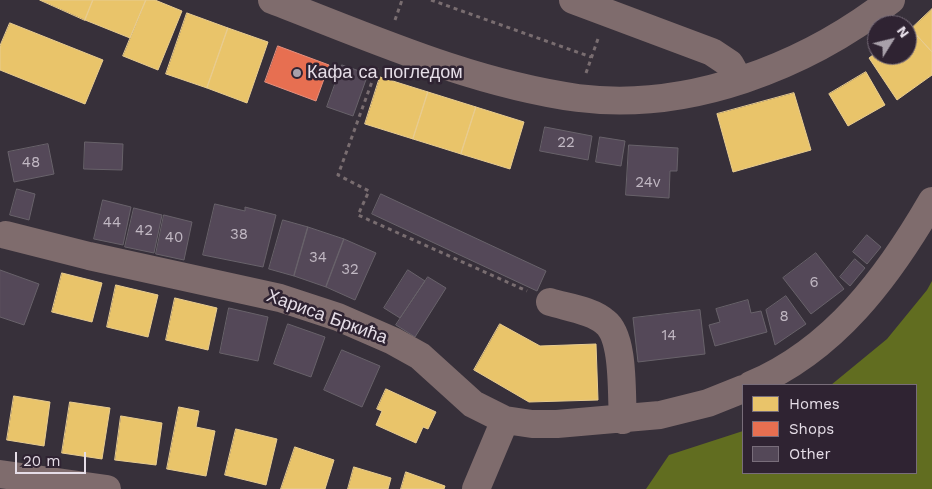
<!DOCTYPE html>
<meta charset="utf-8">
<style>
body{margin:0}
#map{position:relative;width:932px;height:489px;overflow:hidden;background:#37303a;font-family:"Work Sans",sans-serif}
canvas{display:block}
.legend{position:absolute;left:742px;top:384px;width:175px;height:90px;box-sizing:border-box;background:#2f2332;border:1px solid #786d7a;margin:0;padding:6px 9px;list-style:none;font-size:15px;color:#e5dde7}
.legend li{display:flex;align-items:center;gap:10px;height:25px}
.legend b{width:25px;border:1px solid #786d7a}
.north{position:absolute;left:867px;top:15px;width:50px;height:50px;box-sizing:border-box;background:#2f2332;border:1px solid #786d7a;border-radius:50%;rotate:54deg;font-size:14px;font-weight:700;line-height:20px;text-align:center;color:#e5dde7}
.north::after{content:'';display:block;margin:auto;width:18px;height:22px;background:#a8a0aa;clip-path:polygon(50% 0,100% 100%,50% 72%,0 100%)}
.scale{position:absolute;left:15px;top:452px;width:71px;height:22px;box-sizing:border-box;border:2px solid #e5dde7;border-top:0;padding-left:6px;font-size:15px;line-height:18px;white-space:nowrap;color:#e5dde7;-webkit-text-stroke:4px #2f2332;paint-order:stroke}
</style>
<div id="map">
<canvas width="932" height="489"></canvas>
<ul class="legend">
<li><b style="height:14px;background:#e9c46a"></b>Homes</li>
<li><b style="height:14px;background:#e76f51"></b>Shops</li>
<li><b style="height:14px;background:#544858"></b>Other</li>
</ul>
<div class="north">N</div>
<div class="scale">20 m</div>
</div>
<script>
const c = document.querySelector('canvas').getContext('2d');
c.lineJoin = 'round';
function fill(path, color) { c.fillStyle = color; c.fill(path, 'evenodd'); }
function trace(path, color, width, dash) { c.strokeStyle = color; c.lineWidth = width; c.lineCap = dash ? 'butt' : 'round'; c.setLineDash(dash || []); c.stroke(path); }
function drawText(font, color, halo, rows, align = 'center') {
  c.font = font + ' "Work Sans",sans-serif'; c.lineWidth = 5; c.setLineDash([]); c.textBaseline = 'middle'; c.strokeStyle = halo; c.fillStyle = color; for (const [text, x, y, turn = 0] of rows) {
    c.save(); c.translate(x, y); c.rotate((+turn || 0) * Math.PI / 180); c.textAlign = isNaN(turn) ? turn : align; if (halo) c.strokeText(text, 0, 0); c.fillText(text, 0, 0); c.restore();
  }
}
fill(new Path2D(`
 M932 281V489H646L669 455 743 431V473H916V385H831L887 339 927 290Z`), '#616d20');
const homes = new Path2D(`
 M40 0H93L85 20Z
 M93 0H146L130 38 85 20Z
 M146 0H155L182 11 158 70 123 56Z
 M932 9V52L911 29Z
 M187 13 228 28 207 88 166 74Z
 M10 23 103 60 85 104 0 70V46Z
 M228 28 268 42 247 103 207 88Z
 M911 29 932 52V75L897 100 869 58 877 52V55H907V31Z
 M866 72 885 105 848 126 829 94Z
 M380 77 428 92 413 139 365 124Z
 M428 92 476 107 461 154 413 139Z
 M794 93 811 150 733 172 717 114Z
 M476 107 524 122 510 169 461 154Z
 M62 273 102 283 92 322 52 312Z
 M116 285 158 295 148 337 107 327Z
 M175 298 217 308 208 350 166 340Z
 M500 324 540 346 596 344 598 400 529 402 474 370Z
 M386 389 436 412 428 429 423 427 416 443 376 425 382 411 377 409Z
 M14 396 50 402 44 446 7 440Z
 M70 402 110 408 102 459 62 453Z
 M179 407 199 411 196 427 215 431 206 476 167 469Z
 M121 416 162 423 156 465 115 460Z
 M236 429 277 439 266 485 225 475Z
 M295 447 334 460 325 489H281Z
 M354 467 391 478 388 489H348Z
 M406 472 445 486 444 489H401Z`);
fill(homes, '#e9c46a');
trace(homes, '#e8cc90', 1);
const shops = new Path2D(`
 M278 46 329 65 316 101 265 82Z`);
fill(shops, '#e76f51');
trace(shops, '#e6907e', 1);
const building = new Path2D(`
 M342 65 368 74 353 116 327 107Z
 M545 127 592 136 588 160 540 151Z
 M600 137 625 141 621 166 596 162Z
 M85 142 123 144 122 170 84 169Z
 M48 144 54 174 14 182 8 152Z
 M629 145 678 148 677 171H670L669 198 626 195Z
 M17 189 35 194 29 220 10 215Z
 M381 194 546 271 537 291 372 214Z
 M103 200 131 207 123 245 94 239Z
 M215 204 245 211V207L276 215 263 267 203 255Z
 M134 208 162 215 154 253 125 247Z
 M164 215 192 222 184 260 156 254Z
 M283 220 308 227 294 276 269 269Z
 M308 227 344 239 326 287 294 276Z
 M867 235 881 247 867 264 853 252Z
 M344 239 376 253 355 300 326 287Z
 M816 253 844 289 811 314 783 278Z
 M855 259 865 268 850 286 840 277Z
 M0 270 39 284 24 325 0 317Z
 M408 270 425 281 400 318 384 308Z
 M428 277 446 288 415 337 396 325Z
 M786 296 806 324 775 345 766 310Z
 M748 300 751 313 761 311 767 332 715 346 709 325 720 322 716 309Z
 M229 308 268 317 258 361 220 353Z
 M700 310 705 354 638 362 633 318Z
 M288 324 325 337 311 377 274 364Z
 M342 350 380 366 362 407 324 390Z`);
fill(building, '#544858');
trace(building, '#68626a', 1);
trace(new Path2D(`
 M431 0 591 57
 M395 20 402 0
 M377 68 338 175 369 191 358 215 527 291
 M586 73 599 36`), '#796d70', 3, [4, 4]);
trace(new Path2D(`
 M272 0C371 38 471 83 578 98 688 112 805 67 891 0
 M573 0 712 52 730 64 739 80
 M6 235 89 256 280 298 338 317 393 341 420 356 473 404 505 420 532 424H557L660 415 708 403 743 389
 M550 302C566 307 592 310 605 322 625 337 621 395 623 420
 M751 385C834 350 888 277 932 201
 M0 474 107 489
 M476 489 505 420`), '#7f6c6d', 28);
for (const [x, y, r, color] of [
 [297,73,5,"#a8a0aa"]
]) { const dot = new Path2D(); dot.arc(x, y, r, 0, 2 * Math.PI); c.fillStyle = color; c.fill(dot); trace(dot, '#2f2332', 2); }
drawText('15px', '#c1b8c3', null, [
 ["22",566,143],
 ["48",31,163],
 ["24v",648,183],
 ["44",112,223],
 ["42",144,231],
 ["38",239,235],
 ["40",174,238],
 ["34",318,258],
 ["32",350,270],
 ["6",814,283],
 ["8",784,317],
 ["14",669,336]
]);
drawText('18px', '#e5dde7', '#2f2332', [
 ["Кафа са погледом",307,73]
], 'left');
drawText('18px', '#e5dde7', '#2f2332', [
 ["Хариса Бркића",327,317,20]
]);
</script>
